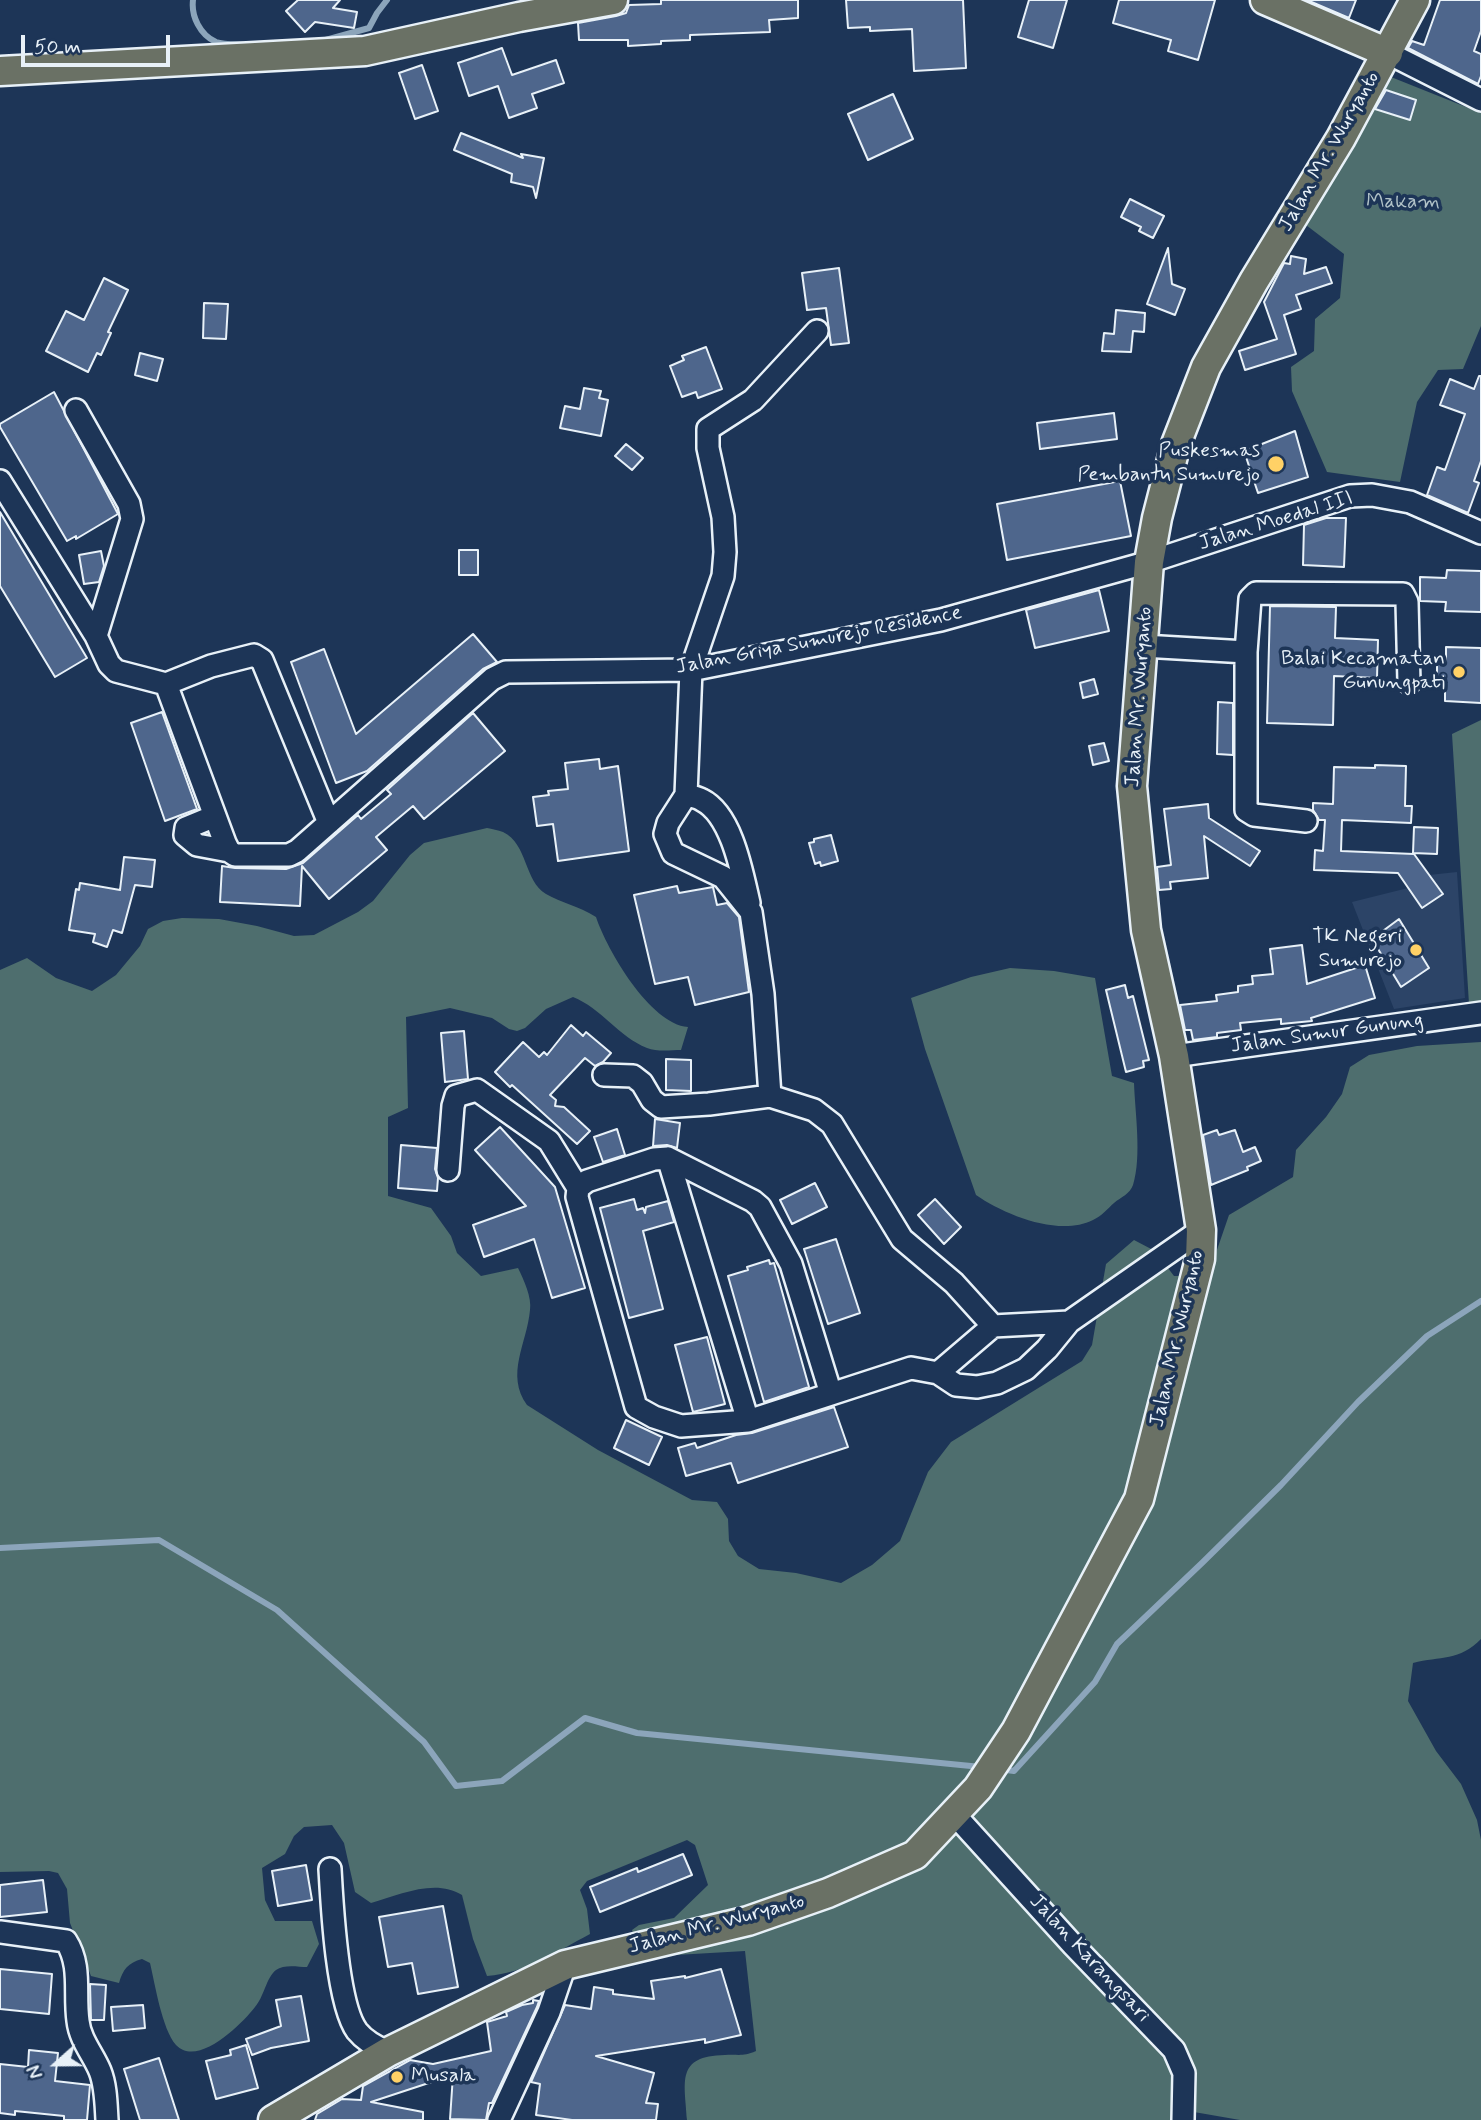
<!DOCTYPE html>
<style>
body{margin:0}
#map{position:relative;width:1481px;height:2120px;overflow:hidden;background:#1d3557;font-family:Mynerve,sans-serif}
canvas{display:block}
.north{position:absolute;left:21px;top:2029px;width:70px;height:70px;-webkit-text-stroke:5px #1d3557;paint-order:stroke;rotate:249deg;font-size:19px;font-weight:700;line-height:28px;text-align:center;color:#e8f1f8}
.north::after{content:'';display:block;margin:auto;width:24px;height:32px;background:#e8f1f8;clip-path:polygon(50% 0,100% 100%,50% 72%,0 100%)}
.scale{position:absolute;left:21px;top:35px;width:149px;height:32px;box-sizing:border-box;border:4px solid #e8f1f8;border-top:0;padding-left:9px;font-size:21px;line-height:24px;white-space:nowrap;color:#e8f1f8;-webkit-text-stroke:5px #1d3557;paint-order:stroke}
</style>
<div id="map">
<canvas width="1481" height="2120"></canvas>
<div class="north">N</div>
<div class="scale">50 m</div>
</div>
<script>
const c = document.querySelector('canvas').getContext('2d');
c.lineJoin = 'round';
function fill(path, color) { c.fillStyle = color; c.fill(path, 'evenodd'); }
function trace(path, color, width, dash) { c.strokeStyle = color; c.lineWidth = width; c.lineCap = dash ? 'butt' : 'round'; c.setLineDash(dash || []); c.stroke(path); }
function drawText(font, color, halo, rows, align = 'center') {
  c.font = font + ' Mynerve,sans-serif'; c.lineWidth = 7; c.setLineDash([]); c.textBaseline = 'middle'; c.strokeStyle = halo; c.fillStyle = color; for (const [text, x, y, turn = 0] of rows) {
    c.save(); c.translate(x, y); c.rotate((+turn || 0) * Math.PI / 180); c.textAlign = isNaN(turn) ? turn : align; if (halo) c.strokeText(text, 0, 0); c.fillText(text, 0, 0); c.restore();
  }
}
fill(new Path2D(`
 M1457 872 1465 998 1394 1009 1352 902 1408 888 1429 875Z`), '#2c4467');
fill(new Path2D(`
 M1386 75 1481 113V326L1463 369 1438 370 1417 402 1400 482 1327 472 1292 391 1291 367 1314 351 1315 319 1340 298 1344 254 1302 222Z
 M1481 720V1002L1469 1004 1452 734Z
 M487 828C492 829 498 830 503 832 528 844 524 881 546 894 561 903 579 906 596 917 607 950 650 1024 688 1027L681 1050C671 1050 657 1052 647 1048 619 1037 601 1008 573 997L546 1009 525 1028 517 1031 509 1029 492 1018 450 1008 406 1017 408 1108 388 1117V1196L431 1208 451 1236 457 1253 481 1276 518 1268C524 1280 532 1298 530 1310 527 1344 505 1374 527 1405L598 1450 692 1500 717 1502 728 1519 729 1541 738 1556 759 1569 796 1573 841 1583 872 1565 900 1541 928 1472 951 1442 1082 1361 1092 1345 1106 1264 1134 1240 1155 1251 1174 1276H1208L1229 1215 1293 1177 1296 1150 1326 1117 1342 1094 1350 1067 1369 1055 1417 1046 1481 1042V1639C1460 1661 1440 1656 1413 1663L1408 1701 1436 1751 1461 1784 1477 1820 1481 1840V2120H1240L1194 2112 1184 2120H687C685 2082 675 2056 725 2055 739 2054 742 2057 756 2051L745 1951 641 1957 632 1930 639 1925 674 1918 708 1885 695 1845 687 1840 587 1881 580 1890 587 1909 590 1934C556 1952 526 1973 487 1976L473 1939 462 1895C435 1878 399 1895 371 1903L355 1892 344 1843 332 1825 304 1827 294 1836 285 1854 262 1868 265 1900 275 1921H312L319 1944 307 1967C298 1967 284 1964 276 1970 266 1978 264 1997 255 2007 242 2024 198 2068 176 2045 162 2029 155 1984 150 1963L142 1959C128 1963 123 1969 119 1983L91 1976 70 1923 67 1889 58 1873 49 1871 0 1872V970L27 958 56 978 92 991 116 975 140 946 148 929 163 921 182 918 219 919 257 926 294 936 314 935 358 912 373 901 410 855 424 843Z
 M1010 968 1054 971 1095 978 1112 1076 1134 1083C1135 1113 1142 1156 1133 1185 1130 1194 1121 1197 1114 1203 1107 1209 1102 1216 1093 1220 1059 1237 1005 1215 976 1195L925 1049 911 998 971 977Z`), '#4e6e6e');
trace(new Path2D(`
 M193 0C191 16 200 35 216 42 225 45 239 44 249 45
 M322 41 369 28 377 13 387 0
 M0 1548 159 1540 277 1610 424 1742 456 1786 502 1781 585 1718 637 1733 981 1767
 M999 1769 1014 1771 1095 1682 1117 1644 1203 1562 1281 1485 1358 1402 1427 1336 1481 1301`), '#8ca5bb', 6);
const building = new Path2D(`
 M298 0H340L333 8 357 12 354 28 315 22 305 32 286 11Z
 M661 0H798V18L769 20 770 32 690 35V40L661 41V44L628 46V40H579L578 23 616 16 626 13 629 5 661 4Z
 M846 0H963L966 68 914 71 912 29 870 31V27L848 28Z
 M1029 0H1067L1053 48 1018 37Z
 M1119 0H1215L1198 60 1168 51 1171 40 1113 23Z
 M1307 0H1356L1349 18Z
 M1440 0H1481V31L1474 51 1481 54V76L1478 84 1408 48 1412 41 1424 45Z
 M502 48 512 75 556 60 564 83 532 94 537 108 509 118 498 86 469 96 458 63Z
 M422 65 438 111 415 119 399 73Z
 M1386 90 1416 100 1410 120 1375 109Z
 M893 94 913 139 868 160 848 114Z
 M461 133 523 158 521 154 544 158 536 198 533 187 511 182 512 174 454 150Z
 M1130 199 1164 216 1153 238 1139 231 1141 227 1121 217Z
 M1168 248 1172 284 1185 289 1175 315 1147 304Z
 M1291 256 1306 259 1304 274 1326 267 1332 283 1296 295 1301 309 1284 315 1296 354 1245 370 1239 351 1277 339 1264 302 1284 263 1290 264Z
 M839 268 849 343 831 345 826 308 807 310 802 273Z
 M104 278 128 290 108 332 111 333 101 355 97 353 88 372 46 351 66 311 84 320Z
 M204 303 228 304 226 339 203 338Z
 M1116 310 1145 313 1144 332 1133 331 1131 352 1102 351 1104 333 1114 334Z
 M706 347 722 389 698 398 696 392 682 397 670 366 684 360 682 356Z
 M140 353 163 359 157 381 135 375Z
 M1479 376H1481V461L1474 481 1479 483 1468 513 1427 495 1437 467 1445 470 1465 414 1440 405 1450 379 1474 389Z
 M584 388 601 391 599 398 608 400 601 436 560 428 565 406 580 409Z
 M54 392 118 514 76 539V536L67 541 0 427V424Z
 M1114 413 1117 439 1040 449 1037 423Z
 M1295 431 1308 477 1258 493 1244 451Z
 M626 444 643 458 632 470 615 456Z
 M1120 481 1131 536 1007 560 997 504Z
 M0 512 87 658 55 677 0 586Z
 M1326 518H1346L1344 567 1303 565 1304 525Z
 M459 550H478V575H459Z
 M101 551 104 566 99 582 84 584 79 555Z
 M1447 570 1481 571V612L1445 611 1446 602 1420 601V577L1446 578Z
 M1099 590 1109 631 1035 648 1026 610Z
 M1270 606 1336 607 1335 638 1378 640 1377 678 1334 676 1333 725 1267 723Z
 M473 634 497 662 483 669 367 771 336 783 291 662 324 649 356 734Z
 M1446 647 1481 648V703L1445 701V682H1437V663H1446Z
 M1094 679 1098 694 1083 698 1080 683Z
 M1218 702 1233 703V755L1217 754Z
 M162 712 197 809 165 821 131 723Z
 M473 713 505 751 424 819 413 806 376 837 387 850 329 899 302 866 300 906 220 902 222 866 235 868 286 869 303 863 358 815 361 819 391 794 387 790Z
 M1104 743 1109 761 1093 765 1089 746Z
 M599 759 600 769 618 766 629 851 558 861 553 824 537 826 533 797 549 795 548 791 568 789 565 763Z
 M1375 765 1406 766 1405 806H1412L1411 823 1342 820 1341 851 1414 854 1443 894 1422 908 1398 873 1314 870 1315 850 1323 851 1325 820H1319L1313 810V803L1333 804 1334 767 1375 768Z
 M1208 804 1209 818 1260 851 1250 866 1204 836 1208 878 1170 882 1171 889 1159 890 1157 867 1171 865 1164 809Z
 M1414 827 1438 828 1437 854 1413 853Z
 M831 835 838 861 821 866 820 862 815 864 809 843 814 842V839Z
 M124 857 155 860 152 887 135 885 122 933 113 930 107 947 93 942 95 934 69 930 76 889 79 890 80 883 120 890Z
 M677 886 679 893 713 887 717 905 727 903 739 917 749 992 695 1005 688 977 655 984 634 895Z
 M1399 919 1429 968 1401 987 1372 939Z
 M1302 945 1307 984 1365 965 1375 998 1311 1018 1312 1021 1281 1024V1019L1240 1023 1241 1030 1217 1033V1037L1193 1040 1191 1030H1185L1180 1005 1217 1001 1216 995 1238 992V986L1253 984 1252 976 1273 974 1270 949Z
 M1125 985 1128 998 1133 996 1149 1060 1143 1061 1144 1067 1126 1072 1106 990Z
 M571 1025 583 1036 586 1032 611 1053 603 1062 595 1066 585 1058 550 1095 556 1100 555 1106 564 1107 590 1131 577 1144 512 1085 510 1087 495 1072 523 1042 539 1057 544 1052 547 1055Z
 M464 1031 468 1079 445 1082 441 1033Z
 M666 1059 691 1060V1091L666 1090Z
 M655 1119 680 1123 677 1148 667 1145 653 1146Z
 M500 1127 555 1187 585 1288 552 1298 534 1239 484 1257 473 1225 526 1206 475 1150Z
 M617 1129 625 1155 603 1162 594 1137Z
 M1217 1130 1219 1135 1235 1130 1243 1152 1255 1147 1261 1161 1247 1167 1248 1170 1211 1185 1203 1135Z
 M401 1145 437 1148 435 1169 438 1178 437 1191 398 1188Z
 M815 1183 827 1207 792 1224 780 1200Z
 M634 1199 637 1210 643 1208 645 1213 646 1207 668 1201 674 1222 643 1231 663 1309 629 1318 600 1208Z
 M935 1199 961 1227 944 1244 918 1215Z
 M836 1239 860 1313 828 1324 804 1249Z
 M769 1260 770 1264 774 1263 809 1387 764 1402 728 1276 748 1270 747 1267Z
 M707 1337 725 1404 693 1412 675 1345Z
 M834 1407 848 1447 738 1483 731 1463 686 1476 678 1448 695 1443 697 1448 736 1435 752 1433Z
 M626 1420 662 1437 649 1465 614 1448Z
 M683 1854 692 1875 600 1912 590 1887 637 1868 638 1872Z
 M306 1865 312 1900 278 1906 272 1871Z
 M43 1880 47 1912 0 1917V1885Z
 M443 1906 458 1987 418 1994 412 1963 388 1967 379 1917Z
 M0 1969 52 1974 49 2014 0 2009Z
 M721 1969 741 2035 705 2043V2039L596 2056 654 2073 646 2103 658 2104 656 2120H572L536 2115 540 2084 531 2082 565 2005 591 2009 594 1987 613 1990V1994L654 1999 651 1981 685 1976V1978Z
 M90 1984 106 1985 104 2020H91Z
 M301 1996 309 2041 271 2048 252 2055 246 2039 281 2026 276 2000Z
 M533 2000 539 2001 537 2007 492 2103H489L486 2120 450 2119 453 2075 371 2102 423 2112V2120H315L317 2114 342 2099 361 2100 363 2086 410 2060 433 2064 491 2051 487 2022 507 2016 506 2012 522 2005 533 2003Z
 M143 2005 145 2028 113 2031 111 2007Z
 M246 2045 258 2088 216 2099 206 2061 231 2055 230 2050Z
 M29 2050 58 2053 55 2081 90 2085 87 2120H64V2116L15 2111V2115L0 2113V2064L28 2067Z
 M159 2058 179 2120H140L124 2069Z`);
fill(building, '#4e668c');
trace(building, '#e8f1f8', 2);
const minor = new Path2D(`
 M1388 53 1481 100
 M817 331 753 400 708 429V448L723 517 725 552 723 576 691 670 686 795 668 823 665 834 673 853 723 877 751 912 763 994 770 1096 814 1110 832 1124 902 1239 954 1283 993 1326 1069 1322
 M76 410 129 504 132 519 96 636
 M0 481 96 636 109 664 116 671 166 684 225 843 229 851 235 855H289L297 851 492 679 506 672 691 670 941 620 1149 562 1350 496 1372 495 1410 502 1481 533
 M1143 646 1246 652 1250 599 1256 593 1403 594 1407 602 1409 683
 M1246 652V810L1254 815 1306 821
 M166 684 211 666 254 655 262 660 329 823
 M686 795C691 796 697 797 702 800 732 815 742 873 749 903
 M215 816 186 828 185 835 197 845 229 851
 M1174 1056 1481 1013
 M604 1075 633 1076 642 1083 652 1100 661 1107 709 1104 770 1096
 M668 1158 748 1421
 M448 1170 453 1106 456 1096 477 1090 549 1141 578 1188
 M938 1373 993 1326
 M831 1394 791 1264 760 1207 753 1201 668 1158 654 1159 587 1181 578 1188 577 1197 636 1407 654 1417 681 1426 748 1421 911 1368 938 1373 956 1385 977 1387 997 1383 1026 1369 1047 1349 1069 1322 1201 1230
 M955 1815 1073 1945 1174 2050 1184 2073 1183 2120
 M330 1869C332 1905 337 2004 357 2031 365 2041 376 2047 388 2052
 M0 1932 66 1941C82 1966 74 1993 78 2021 80 2040 93 2054 100 2071 106 2086 106 2104 107 2120
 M499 2120 549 2012 565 1965`);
const major = new Path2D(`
 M1265 0 1388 53
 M0 71 365 51 519 17 613 0
 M273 2120 388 2052 565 1965 748 1921 828 1893 915 1855 978 1788 1016 1731 1139 1499 1200 1259 1201 1230 1174 1056 1146 930 1132 786 1149 562 1157 518 1176 444 1206 367 1254 281 1341 138 1415 0`);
trace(minor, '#e8f1f8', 26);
trace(major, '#e8f1f8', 33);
trace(minor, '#1d3557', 21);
trace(major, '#6a7165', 28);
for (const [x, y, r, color] of [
 [1276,464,9,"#ffd166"],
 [1459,672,7,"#ffd166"],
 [1416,950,7,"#ffd166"],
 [397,2077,7,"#ffd166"]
]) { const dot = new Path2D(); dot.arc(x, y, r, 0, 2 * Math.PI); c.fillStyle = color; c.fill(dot); trace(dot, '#1d3557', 2.5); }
drawText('21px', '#e8f1f8', '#1d3557', [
 ["Jalan Mr. Wuryanto",1330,152,-60],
 ["Jalan Moedal III",1276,522,-17],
 ["Jalan Griya Sumurejo Residence",819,641,-11],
 ["Jalan Mr. Wuryanto",1140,697,-86],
 ["Jalan Sumur Gunung",1327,1034,-8],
 ["Jalan Mr. Wuryanto",1178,1339,-77],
 ["Jalan Mr. Wuryanto",717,1925,-15],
 ["Jalan Karangsari",1089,1959,47]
]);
drawText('21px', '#b2c3c8', '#1d3557', [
 ["Makam",1403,203]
]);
drawText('21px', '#e8f1f8', '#1d3557', [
 ["Puskesmas",1260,452],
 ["Pembantu Sumurejo",1260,476],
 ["Balai Kecamatan",1445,660],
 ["Gunungpati",1445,684],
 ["TK Negeri",1402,938],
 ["Sumurejo",1402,962],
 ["Musala",411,2077,"left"]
], 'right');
</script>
